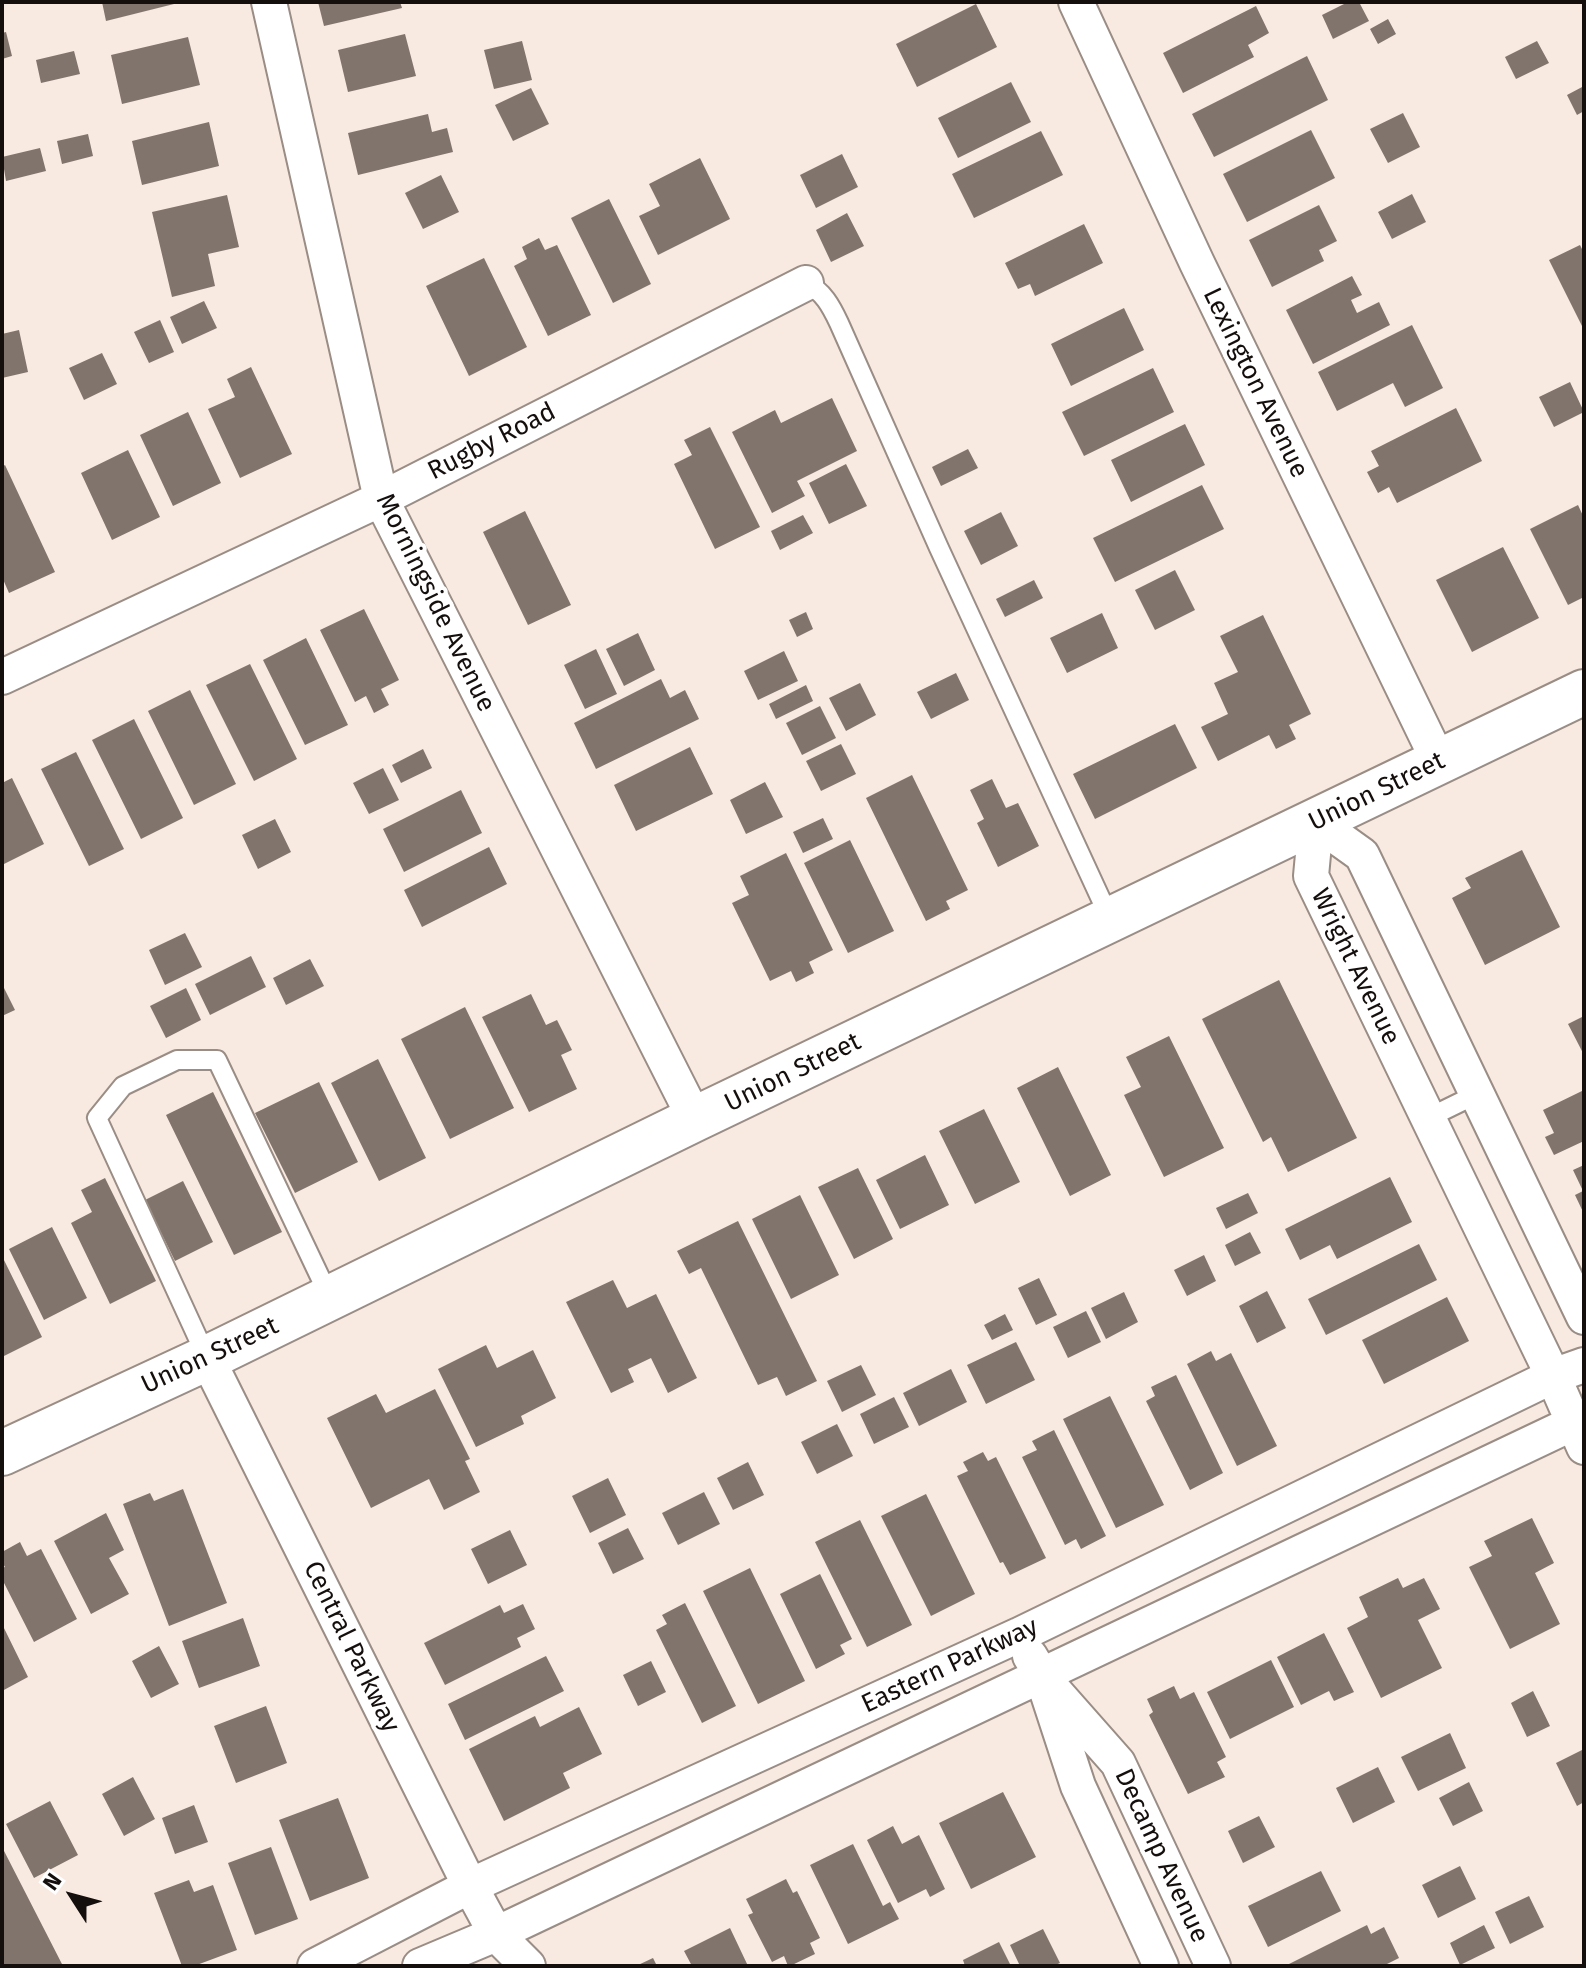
<!DOCTYPE html>
<style>
body{margin:0}
#map{position:relative;width:1586px;height:1968px;overflow:hidden;background:#f8e9e1;font-family:"Fira Sans",sans-serif}
canvas{display:block}
.frame{position:absolute;inset:0;border:4px solid #140f0d;pointer-events:none}
.north{position:absolute;left:32px;top:1856px;width:80px;height:80px;-webkit-text-stroke:6px #fff;paint-order:stroke;rotate:306deg;font-size:22px;font-weight:700;line-height:32px;text-align:center;color:#140f0d}
.north::after{content:'';display:block;margin:auto;width:28px;height:36px;background:#140f0d;clip-path:polygon(50% 0,100% 100%,50% 72%,0 100%)}
</style>
<div id="map">
<canvas width="1586" height="1968"></canvas>
<div class="frame"></div>
<div class="north">N</div>
</div>
<script>
const c = document.querySelector('canvas').getContext('2d');
c.lineJoin = 'round';
function fill(path, color) { c.fillStyle = color; c.fill(path, 'evenodd'); }
function trace(path, color, width, dash) { c.strokeStyle = color; c.lineWidth = width; c.lineCap = dash ? 'butt' : 'round'; c.setLineDash(dash || []); c.stroke(path); }
function drawText(font, color, halo, rows, align = 'center') {
  c.font = font + ' "Fira Sans",sans-serif'; c.lineWidth = 8; c.setLineDash([]); c.textBaseline = 'middle'; c.strokeStyle = halo; c.fillStyle = color; for (const [text, x, y, turn = 0] of rows) {
    c.save(); c.translate(x, y); c.rotate((+turn || 0) * Math.PI / 180); c.textAlign = isNaN(turn) ? turn : align; if (halo) c.strokeText(text, 0, 0); c.fillText(text, 0, 0); c.restore();
  }
}
fill(new Path2D(`
 M102 2H178V3L106 21Z
 M318 2H400L402 8 324 26Z
 M1348 2H1359L1369 21 1333 39 1322 15Z
 M976 4 997 47 917 87 896 44Z
 M1256 6 1269 33 1248 45 1254 57 1183 93 1163 53Z
 M1388 19 1396 34 1378 44 1370 29Z
 M6 32 12 56 2 59V33Z
 M405 34 416 76 348 92 338 50Z
 M188 37 200 85 122 104 111 55Z
 M522 41 532 80 494 89 484 50Z
 M1537 41 1549 63 1516 79 1505 57Z
 M74 51 80 74 41 83 36 60Z
 M1307 56 1328 100 1214 157 1192 114Z
 M1011 82 1031 122 958 158 938 118Z
 M1584 86V111L1577 115 1567 95Z
 M531 88 549 124 513 141 495 105Z
 M1403 113 1420 147 1388 163 1370 129Z
 M428 114 432 132 447 128 453 152 358 175 348 133Z
 M209 122 219 166 142 185 132 141Z
 M1311 130 1335 178 1247 222 1223 174Z
 M1041 131 1063 175 974 218 952 174Z
 M88 134 93 156 62 164 57 141Z
 M40 148 46 171 6 181 2 157Z
 M842 154 858 187 816 208 800 175Z
 M700 158 730 219 658 255 639 216 660 206 649 184Z
 M441 175 459 212 423 229 405 193Z
 M1412 194 1426 222 1392 239 1378 212Z
 M227 195 239 247 208 254 215 286 172 297 152 212Z
 M609 199 651 284 613 303 571 218Z
 M1319 205 1337 241 1319 250 1324 261 1272 287 1249 240Z
 M847 213 864 246 831 262 816 230Z
 M1084 224 1103 263 1035 296 1030 284 1018 289 1005 263Z
 M539 238 545 250 557 245 591 315 548 336 514 266 527 259 522 247Z
 M1580 245 1584 253V330L1549 260Z
 M484 258 527 347 469 376 426 286Z
 M1352 276 1362 295 1351 300 1357 313 1379 302 1390 325 1313 364 1286 310Z
 M204 301 217 328 182 344 170 317Z
 M1124 308 1144 350 1071 386 1051 344Z
 M160 320 174 352 149 363 134 332Z
 M1412 325 1443 388 1405 407 1393 383 1337 411 1318 372Z
 M19 330 28 372 2 378V334Z
 M102 353 117 384 84 400 69 368Z
 M251 367 292 454 240 478 208 409 235 397 227 379Z
 M1153 368 1174 412 1084 456 1062 412Z
 M1570 382 1584 412 1554 427 1539 397Z
 M832 398 857 451 797 481 805 496 772 513 732 432 775 410 781 423Z
 M1456 408 1482 461 1397 503 1389 487 1378 493 1367 472 1379 466 1371 451Z
 M188 412 221 483 173 506 140 435Z
 M1185 424 1205 465 1131 502 1111 460Z
 M710 427 760 527 715 549 674 464 692 455 684 440Z
 M968 449 978 468 941 486 932 467Z
 M128 450 160 517 112 540 81 473Z
 M846 464 867 506 829 524 809 483Z
 M5 465 55 572 9 593 2 577V467Z
 M1202 485 1224 529 1115 582 1093 538Z
 M1578 505 1584 518V597L1568 605 1530 529Z
 M525 511 571 605 528 625 483 532Z
 M1001 512 1018 546 981 565 964 531Z
 M803 515 813 533 780 550 771 531Z
 M1503 547 1539 618 1472 652 1436 580Z
 M1175 570 1195 610 1155 630 1135 590Z
 M1034 580 1043 598 1005 617 996 599Z
 M364 609 399 680 381 689 389 705 374 713 366 696 355 702 320 630Z
 M806 612 813 629 797 637 789 620Z
 M1102 613 1118 648 1067 673 1050 638Z
 M1263 615 1311 714 1289 725 1296 739 1276 749 1269 735 1218 761 1201 727 1228 714 1214 683 1238 672 1220 636Z
 M638 633 655 670 624 686 606 649Z
 M306 638 348 725 305 745 263 660Z
 M596 649 617 694 585 709 564 665Z
 M784 651 798 681 758 700 744 671Z
 M250 664 297 759 254 781 206 685Z
 M956 673 969 700 931 719 917 692Z
 M661 679 670 698 685 690 699 719 596 769 574 723Z
 M860 683 876 715 846 731 829 698Z
 M806 685 813 701 776 719 769 704Z
 M190 690 236 784 194 805 148 711Z
 M820 706 836 738 802 755 786 723Z
 M134 719 183 818 141 839 92 740Z
 M1175 724 1197 768 1095 819 1073 774Z
 M841 744 856 774 821 791 806 761Z
 M690 747 713 794 636 831 614 785Z
 M423 749 432 768 401 783 392 765Z
 M76 752 124 849 89 866 41 769Z
 M383 768 399 800 369 814 353 783Z
 M912 775 968 890 946 901 950 909 926 921 866 798Z
 M12 778 44 844 2 865V783Z
 M992 779 1006 808 1018 803 1039 846 998 867 977 823 984 819 970 790Z
 M765 782 783 817 746 834 730 800Z
 M461 790 482 833 404 872 383 829Z
 M823 818 833 839 803 853 793 832Z
 M275 819 291 852 258 869 242 835Z
 M850 840 894 931 848 953 804 863Z
 M489 847 507 884 422 927 404 890Z
 M1522 850 1560 927 1485 965 1452 898 1471 888 1465 878Z
 M786 853 833 950 809 962 814 973 796 982 791 971 770 981 732 903 749 895 740 876Z
 M185 933 202 967 165 985 149 950Z
 M251 956 266 987 210 1015 195 984Z
 M310 959 324 986 286 1005 273 978Z
 M1279 980 1357 1138 1288 1172 1271 1137 1263 1142 1202 1019Z
 M2 984 15 1010 2 1016Z
 M186 988 201 1020 166 1038 150 1006Z
 M531 994 546 1025 557 1020 572 1050 561 1055 577 1089 529 1112 482 1017Z
 M465 1007 514 1108 450 1139 401 1039Z
 M1584 1016V1055L1568 1024Z
 M1169 1036 1224 1148 1164 1177 1124 1095 1141 1087 1126 1057Z
 M378 1059 426 1158 379 1181 331 1083Z
 M1058 1067 1111 1175 1070 1196 1017 1088Z
 M319 1082 358 1162 295 1193 255 1113Z
 M1584 1090V1141L1554 1155 1545 1137 1554 1133 1543 1110Z
 M213 1092 282 1232 234 1255 166 1115Z
 M984 1109 1020 1182 975 1204 939 1131Z
 M925 1155 949 1205 900 1229 876 1180Z
 M1584 1165V1214L1575 1195 1583 1191 1573 1170Z
 M858 1168 893 1239 854 1259 818 1187Z
 M1390 1177 1412 1222 1337 1259 1330 1245 1300 1260 1285 1229Z
 M105 1178 156 1281 110 1304 71 1223 92 1212 81 1190Z
 M183 1181 213 1242 175 1261 145 1200Z
 M1248 1193 1258 1213 1226 1229 1216 1208Z
 M800 1195 839 1275 791 1299 752 1219Z
 M738 1221 817 1381 786 1396 777 1377 758 1385 701 1268 689 1274 677 1251Z
 M52 1227 87 1298 44 1320 9 1249Z
 M1250 1232 1261 1253 1235 1266 1225 1245Z
 M1419 1244 1437 1280 1326 1335 1308 1299Z
 M1204 1255 1216 1281 1187 1296 1174 1270Z
 M2 1256 42 1337 2 1357Z
 M1039 1278 1057 1315 1036 1325 1018 1288Z
 M613 1280 627 1308 656 1294 697 1378 668 1393 651 1358 628 1369 634 1382 611 1393 566 1302Z
 M1267 1291 1286 1328 1257 1343 1239 1306Z
 M1124 1292 1138 1322 1106 1339 1091 1308Z
 M1447 1297 1469 1341 1384 1384 1362 1340Z
 M1086 1311 1101 1342 1068 1358 1053 1327Z
 M1005 1314 1013 1330 992 1340 984 1325Z
 M1016 1342 1035 1380 986 1404 967 1365Z
 M486 1345 497 1368 533 1350 556 1398 521 1416 524 1424 476 1447 438 1369Z
 M1211 1351 1216 1361 1231 1353 1277 1446 1237 1466 1187 1364Z
 M861 1365 876 1395 842 1412 827 1381Z
 M951 1369 967 1402 919 1426 903 1393Z
 M1176 1375 1223 1473 1190 1490 1146 1401 1155 1396 1151 1387Z
 M435 1389 470 1459 465 1461 480 1492 444 1510 429 1479 371 1508 327 1418 376 1394 386 1413Z
 M1110 1396 1164 1505 1116 1528 1063 1419Z
 M894 1397 909 1427 874 1444 860 1414Z
 M837 1424 853 1456 817 1474 801 1442Z
 M1054 1430 1106 1536 1081 1549 1076 1539 1065 1545 1022 1457 1037 1450 1032 1441Z
 M983 1452 988 1461 996 1457 1046 1558 1010 1575 1003 1562 1000 1563 957 1476 968 1471 963 1462Z
 M748 1462 764 1495 733 1510 717 1478Z
 M608 1478 626 1515 590 1533 572 1496Z
 M183 1489 227 1603 169 1626 123 1504 150 1493 154 1501Z
 M704 1492 720 1524 678 1545 662 1513Z
 M926 1494 975 1594 931 1616 881 1516Z
 M106 1513 124 1550 109 1558 129 1594 91 1614 54 1541Z
 M1532 1518 1554 1563 1535 1573 1560 1624 1510 1649 1469 1567 1492 1556 1484 1541Z
 M860 1520 912 1625 867 1647 815 1542Z
 M628 1528 644 1559 613 1574 598 1543Z
 M510 1530 527 1565 488 1584 471 1549Z
 M20 1542 27 1556 41 1549 77 1619 34 1642 2 1579V1568L5 1567 2 1562V1552Z
 M750 1568 805 1681 758 1704 703 1591Z
 M820 1574 852 1639 840 1645 845 1654 816 1669 780 1594Z
 M1398 1578 1403 1588 1424 1578 1440 1609 1418 1620 1442 1668 1381 1698 1347 1628 1368 1617 1359 1597Z
 M685 1603 736 1706 702 1723 656 1630 667 1624 662 1615Z
 M523 1604 535 1629 517 1638 521 1647 445 1685 424 1643 500 1605 504 1613Z
 M243 1618 260 1666 199 1688 182 1641Z
 M2 1624 28 1677 2 1691Z
 M1324 1633 1354 1692 1334 1701 1329 1691 1301 1705 1277 1657Z
 M159 1646 179 1684 151 1698 132 1661Z
 M546 1656 564 1691 465 1740 448 1704Z
 M1271 1660 1294 1707 1230 1739 1207 1692Z
 M651 1661 666 1692 638 1706 623 1675Z
 M1174 1686 1180 1699 1194 1692 1226 1757 1217 1762 1225 1777 1188 1794 1149 1715 1153 1712 1147 1699Z
 M1533 1691 1550 1726 1527 1737 1511 1703Z
 M266 1706 287 1763 236 1783 214 1726Z
 M579 1707 602 1754 563 1773 570 1788 504 1821 469 1749 535 1716 540 1727Z
 M1450 1733 1466 1768 1418 1791 1401 1757Z
 M1584 1749V1802L1577 1806 1556 1763Z
 M1378 1767 1395 1802 1353 1823 1336 1788Z
 M133 1777 155 1819 124 1836 102 1794Z
 M1469 1782 1483 1811 1453 1826 1439 1798Z
 M1003 1792 1036 1857 971 1889 939 1823Z
 M338 1798 369 1878 310 1901 279 1820Z
 M50 1801 78 1855 34 1878 6 1824Z
 M194 1805 208 1842 175 1854 162 1818Z
 M1259 1816 1275 1847 1243 1863 1228 1831Z
 M893 1826 902 1844 919 1835 945 1889 930 1897 926 1889 898 1903 867 1840Z
 M853 1844 883 1906 890 1902 899 1919 848 1944 810 1865Z
 M2 1847 63 1966H2Z
 M271 1847 298 1919 255 1935 228 1863Z
 M1460 1866 1476 1899 1438 1918 1422 1885Z
 M1321 1871 1341 1911 1268 1947 1248 1906Z
 M786 1879 793 1893 797 1891 820 1938 810 1943 815 1954 790 1966H788L784 1956 772 1962 748 1915 753 1913 746 1899Z
 M189 1880 194 1892 213 1885 237 1950 194 1966H182L154 1893Z
 M1529 1896 1544 1927 1510 1944 1495 1912Z
 M1367 1925 1371 1934 1384 1927 1399 1958 1383 1966H1285Z
 M1484 1925 1495 1948 1460 1965 1450 1943Z
 M730 1928 748 1966H692L684 1951Z
 M1043 1929 1060 1963 1053 1966H1020L1010 1945Z
 M999 1942 1011 1966H965L963 1960Z
 M653 1958 657 1966H636Z`), '#81746d');
const lane = new Path2D(`
 M806 283C823 291 831 306 839 323L939 548 1111 921
 M1428 1118 1477 1094
 M207 1358 97 1118 123 1086 177 1060H217L330 1298`);
const street = new Path2D(`
 M269 2 381 499 695 1119
 M1076 2 1197 263 1439 762
 M2 677 381 499 806 283
 M1316 822 1311 876 1553 1376 1584 1447
 M1316 822 1362 855 1584 1317
 M207 1358 470 1886 496 1934 528 1966
 M1030 1656 1042 1676 1078 1786 1161 1966
 M1050 1686 1118 1763 1213 1966
 M315 1966 470 1886 1019 1635 1553 1376 1584 1365
 M420 1966 496 1934 1584 1418`);
const secondary = new Path2D(`
 M2 1453 207 1358 695 1119 1584 692`);
trace(lane, '#9a8d85', 22);
trace(street, '#9a8d85', 38);
trace(secondary, '#9a8d85', 48);
trace(lane, '#fff', 18);
trace(street, '#fff', 34);
trace(secondary, '#fff', 44);
drawText('26px', '#140f0d', '#fff', [
 ["Lexington Avenue",1255,383,64],
 ["Rugby Road",492,442,-27],
 ["Morningside Avenue",435,603,64],
 ["Union Street",1377,792,-26],
 ["Wright Avenue",1355,967,64],
 ["Union Street",793,1073,-26],
 ["Union Street",210,1356,-25],
 ["Central Parkway",351,1647,64],
 ["Eastern Parkway",950,1666,-25],
 ["Decamp Avenue",1161,1856,65]
]);
</script>
